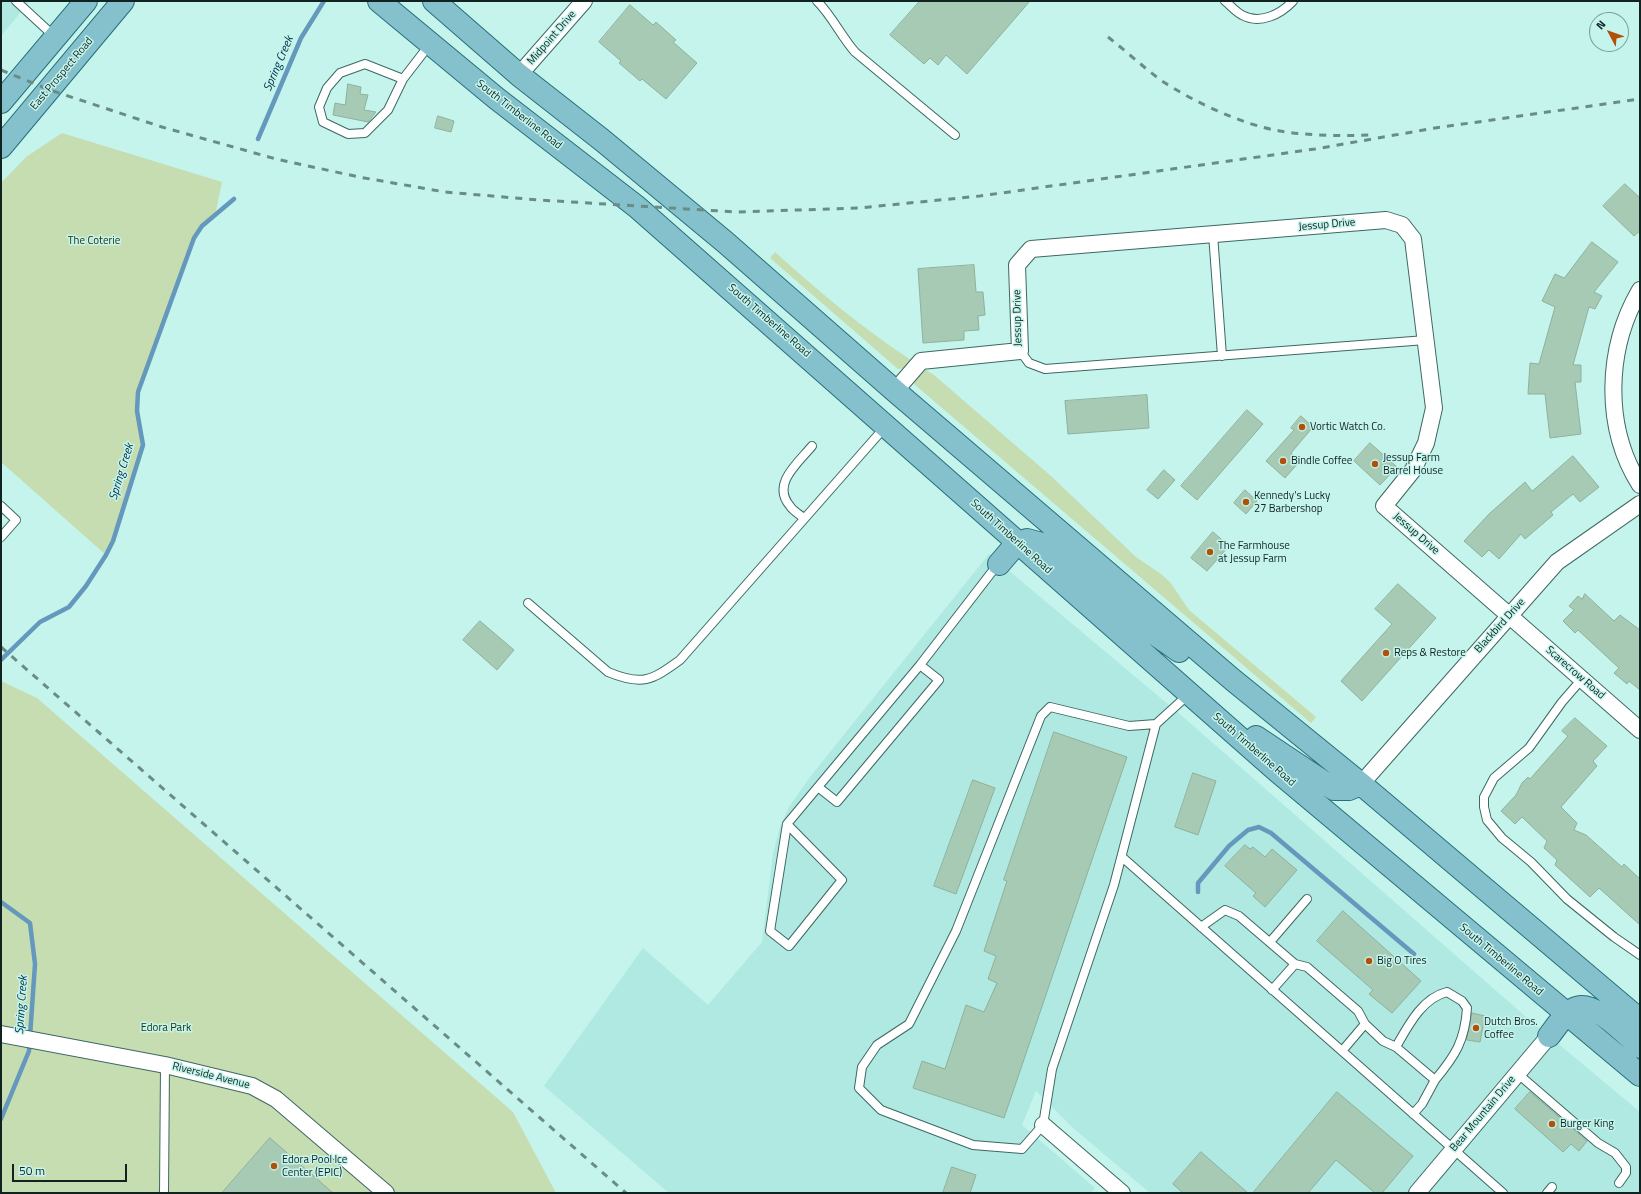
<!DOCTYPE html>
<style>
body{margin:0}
#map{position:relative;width:1641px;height:1194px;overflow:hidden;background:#c4f4ec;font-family:"Titillium Web",sans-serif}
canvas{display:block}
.frame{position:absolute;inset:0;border:2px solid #102320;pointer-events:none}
.north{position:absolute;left:1589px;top:12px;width:40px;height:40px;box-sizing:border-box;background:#c4f4ec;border:1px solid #7ca09a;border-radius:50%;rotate:311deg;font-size:11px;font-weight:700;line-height:16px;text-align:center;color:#102320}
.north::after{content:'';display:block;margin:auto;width:14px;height:18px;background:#b15109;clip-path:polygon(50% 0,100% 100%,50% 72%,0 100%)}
.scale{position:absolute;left:12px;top:1164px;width:115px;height:18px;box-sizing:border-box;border:2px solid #102320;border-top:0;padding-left:5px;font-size:12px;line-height:14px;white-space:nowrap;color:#102320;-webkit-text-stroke:3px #c4f4ec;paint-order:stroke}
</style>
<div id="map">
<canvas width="1641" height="1194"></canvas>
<div class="frame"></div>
<div class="north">N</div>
<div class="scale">50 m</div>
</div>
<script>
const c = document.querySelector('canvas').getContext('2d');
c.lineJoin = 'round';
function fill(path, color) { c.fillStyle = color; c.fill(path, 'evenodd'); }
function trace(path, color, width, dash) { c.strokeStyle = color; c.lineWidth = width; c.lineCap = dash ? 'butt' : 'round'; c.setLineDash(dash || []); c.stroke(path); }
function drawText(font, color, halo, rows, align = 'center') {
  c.font = font + ' "Titillium Web",sans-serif'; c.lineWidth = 3; c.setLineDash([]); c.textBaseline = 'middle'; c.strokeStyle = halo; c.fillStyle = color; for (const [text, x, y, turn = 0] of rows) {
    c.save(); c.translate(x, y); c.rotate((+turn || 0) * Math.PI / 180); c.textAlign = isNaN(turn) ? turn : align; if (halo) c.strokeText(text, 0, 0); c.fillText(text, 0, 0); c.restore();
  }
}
fill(new Path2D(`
 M1 1H30L1 36Z
 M989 554 1182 716 1525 1016 1640 1112V1193H1150L1072 1127 1036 1091 1022 1125 1095 1188 1091 1193H669L544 1086 643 948 708 1005 762 942 773 854 780 827 789 807 810 777Z`), '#b0e9e1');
fill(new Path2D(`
 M62 133 222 182 215 216 202 226 194 238 138 392 137 411 143 445 113 541 106 555 1 462V183L26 157Z
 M775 252C818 291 862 328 911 360L904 368 898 369 770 258Z
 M923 368 934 375 1051 476 1136 557 1161 574 1170 582 1189 610 1316 717 1311 723 914 384V380Z
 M1 681 37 698 513 1112 556 1193H1Z`), '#c6ddb2');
trace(new Path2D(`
 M258 139 301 38 324 1
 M1 660 40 622 69 607 86 586 106 555 113 541 143 445 137 411 138 392 194 238 202 226 234 199
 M1198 892V883L1229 846 1248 830 1259 827 1271 833 1414 954
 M1 902 30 923 35 964 29 1051 1 1119`), '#6498bc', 4.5);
const building = new Path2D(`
 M920 1H1030L967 74 946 55 938 65 930 58 924 64 890 35Z
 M630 5 653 25 656 22 676 40 673 42 697 63 666 99 642 79 640 81 619 63 621 61 599 42Z
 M348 84 361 87 360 94 368 95 364 110 376 112 368 122 333 115 335 103 345 105Z
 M438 116 454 121 451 132 435 128Z
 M1625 184 1640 198V231L1634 236 1603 206Z
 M1592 242 1618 262 1594 292 1602 296 1595 309 1589 307 1573 365H1581V382H1575L1581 434 1550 438 1545 394H1528L1530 363 1539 364 1555 307 1542 301 1555 274 1564 278Z
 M974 265 976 292H983L985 315 978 316 979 330 964 331V340L923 343 918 269Z
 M1147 395 1149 428 1068 434 1065 401Z
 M1247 410 1263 424 1197 500 1181 486Z
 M1301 416 1313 427 1291 453 1300 461 1285 478 1266 461 1294 430 1291 428Z
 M1370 443 1397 467 1380 485 1354 461Z
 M1573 456 1599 487 1580 502 1573 494 1551 512 1553 515 1525 539 1521 534 1499 559 1489 550 1482 557 1464 541 1489 514 1525 482 1532 491Z
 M1164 470 1175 480 1158 499 1147 490Z
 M1245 490 1257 501 1246 514 1234 503Z
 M1213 532 1229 546 1207 571 1191 558Z
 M1398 584 1436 618 1362 701 1341 681 1392 624 1375 609Z
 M1585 594 1614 621 1620 615 1640 630V690L1629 681 1627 684 1614 673 1619 668 1578 630 1575 633 1563 621 1574 610 1569 606 1578 596 1582 599Z
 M480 621 514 650 497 670 463 640Z
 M1575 718 1607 746 1593 761 1597 766 1561 807 1577 823 1574 830 1586 835 1622 867 1624 864 1640 879V925L1599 888 1590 897 1555 865 1557 860 1544 848 1547 841 1522 817 1515 824 1501 811 1516 795 1522 783 1528 777 1530 779 1568 736 1562 731Z
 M1054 732 1127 757 1004 1118 913 1088 922 1061 945 1069 966 1005 984 1012 997 983 988 979 996 956 984 951 1007 881 1004 880Z
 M1193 773 1216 781 1198 835 1175 827Z
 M973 780 995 788 956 894 934 886Z
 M1245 845 1250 849 1253 847 1265 857 1272 849 1297 870 1265 907 1253 896 1256 893 1225 866Z
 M1343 911 1421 981 1392 1013 1369 994 1373 990 1317 941Z
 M1472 1013 1485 1016 1480 1042 1467 1040Z
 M1337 1092 1413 1156 1382 1193H1375L1336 1160 1308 1193H1253Z
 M1530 1092 1587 1141 1579 1151 1571 1144 1563 1152 1515 1109Z
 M270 1138 333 1193H222Z
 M1201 1152 1248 1193H1183L1173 1184Z
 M952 1167 976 1175 970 1193H943Z`);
fill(building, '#a6cab4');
trace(building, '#8eb19c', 1);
const lane = new Path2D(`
 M16 1 55 37
 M817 1C832 16 841 36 855 52L955 135
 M1225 1C1231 6 1236 12 1242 15 1260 25 1281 14 1293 1
 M403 79 365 64 340 73 327 88 319 107 323 122 348 134 365 133 388 110 403 79 430 44
 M1213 234 1222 356
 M1020 351 1029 363 1045 369 1426 340
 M1 506 16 520 1 537
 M804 518C799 514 793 511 790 506 771 484 798 463 812 446
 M528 603 608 672C642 686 651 681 680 660L885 427
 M1582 679 1562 702 1529 748 1494 778 1484 797V807L1487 820 1502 838 1531 862 1567 899 1614 937 1640 955
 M1156 724 1114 885 1052 1069 1043 1125 1022 1149 973 1145 881 1110 859 1088 862 1067 877 1045 909 1024 956 931 1041 716 1050 707 1129 726 1156 724 1189 694
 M818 787 837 802 939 680 920 665
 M787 824 842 880 789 946 770 931 787 824 920 665 998 564
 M1122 857 1503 1193
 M1201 927 1225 910 1239 916 1295 964
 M1270 942 1307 899
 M1272 990 1295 964 1307 967 1358 1011 1365 1024 1342 1051
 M1365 1024 1383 1041 1396 1047 1435 1080 1422 1104 1413 1114
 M1396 1047C1408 1026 1422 998 1447 992L1462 1001 1467 1008C1465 1041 1455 1056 1435 1080
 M1517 1073 1598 1143 1615 1153 1626 1167V1173L1619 1183
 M164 1193 165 1065
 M1547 1193 1552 1187`);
const street = new Path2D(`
 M519 75 584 1
 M1640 290C1606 348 1603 427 1640 485
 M895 391 921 361 1020 351 1017 265 1031 249 1386 220 1402 225 1413 239 1434 408 1426 443 1413 470 1384 506 1640 730
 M1361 784 1557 562 1640 504
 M1 1034 165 1065 252 1086 276 1099 386 1193
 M1043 1125 1122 1193
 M1417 1193 1549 1036`);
const primary = new Path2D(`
 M379 1 496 98 637 207 1276 770 1640 1075
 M434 1 519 75 602 140 725 242 895 391 1233 680 1361 784 1640 1020
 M1 102 86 1
 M1 147 123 1
 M999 564 1017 543 1027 540 1042 544 1086 577 1149 630 1179 651
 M1256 737 1334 789H1349L1361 784
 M1549 1036C1556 1027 1564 1014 1574 1009 1593 998 1626 1035 1640 1047`);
trace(lane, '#3d6862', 10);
trace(street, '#3d6862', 18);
trace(primary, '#266f7a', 24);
trace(lane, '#fff', 8);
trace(street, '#fff', 16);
trace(primary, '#84c1cc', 22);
trace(new Path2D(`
 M1108 37C1126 51 1143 67 1162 81 1194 102 1243 125 1280 131 1310 136 1341 136 1371 135
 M1 70 50 90 162 127 276 159 359 177 445 192 539 200 737 212 859 208 980 196 1315 149 1435 128 1640 99
 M1 647 626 1193`), '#6a8c86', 3, [7, 7]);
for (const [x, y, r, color] of [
 [1302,427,4,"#b15109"],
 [1283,461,4,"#b15109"],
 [1375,464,4,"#b15109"],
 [1246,502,4,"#b15109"],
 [1210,552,4,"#b15109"],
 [1386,653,4,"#b15109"],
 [1369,961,4,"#b15109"],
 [1476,1028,4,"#b15109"],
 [1552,1124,4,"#b15109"],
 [274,1166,4,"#b15109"]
]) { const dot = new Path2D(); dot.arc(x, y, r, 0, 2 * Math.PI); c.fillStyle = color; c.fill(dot); trace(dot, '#c4f4ec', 1.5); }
drawText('11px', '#102320', '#c4f4ec', [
 ["Midpoint Drive",552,38,-49],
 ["East Prospect Road",62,74,-50],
 ["South Timberline Road",519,115,38],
 ["Jessup Drive",1327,225,-5],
 ["Jessup Drive",1018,318,-91],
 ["South Timberline Road",769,321,41],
 ["Jessup Drive",1416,534,41],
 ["South Timberline Road",1011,537,42],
 ["Blackbird Drive",1500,626,-48],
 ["Scarecrow Road",1575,673,41],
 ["South Timberline Road",1254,750,41],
 ["South Timberline Road",1501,960,40],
 ["Riverside Avenue",211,1076,14],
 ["Bear Mountain Drive",1483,1114,-50]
]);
drawText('11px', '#20320b', '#c4f4ec', [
 ["The Coterie",94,241],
 ["Edora Park",166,1028]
]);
drawText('11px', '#102320', '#c4f4ec', [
 ["Vortic Watch Co.",1310,427],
 ["Jessup Farm",1383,458],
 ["Barrel House",1383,471],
 ["Bindle Coffee",1291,461],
 ["Kennedy's Lucky",1254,496],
 ["27 Barbershop",1254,509],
 ["The Farmhouse",1218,546],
 ["at Jessup Farm",1218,559],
 ["Reps & Restore",1394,653],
 ["Big O Tires",1377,961],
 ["Dutch Bros.",1484,1022],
 ["Coffee",1484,1035],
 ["Burger King",1560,1124],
 ["Edora Pool Ice",282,1160],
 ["Center (EPIC)",282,1173]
], 'left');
drawText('italic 12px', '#033049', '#c4f4ec', [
 ["Spring Creek",279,64,-67],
 ["Spring Creek",122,472,-73],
 ["Spring Creek",22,1005,-86]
]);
</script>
